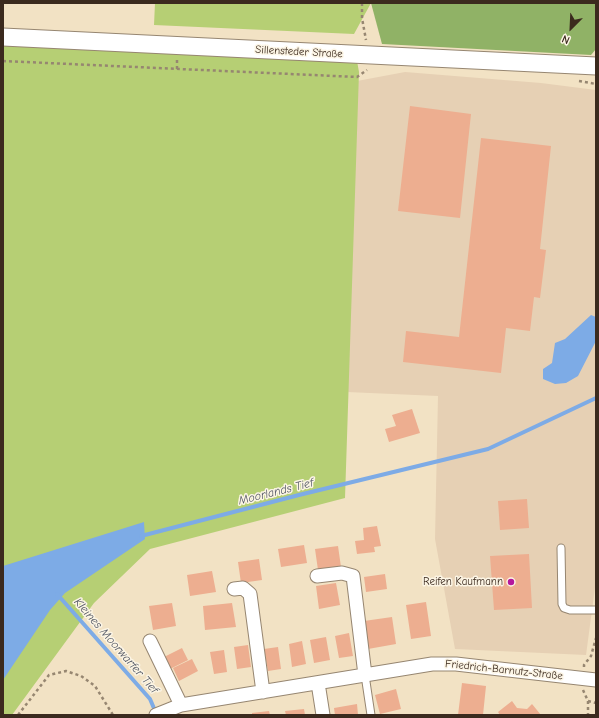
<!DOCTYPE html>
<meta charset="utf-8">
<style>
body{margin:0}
#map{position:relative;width:599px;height:718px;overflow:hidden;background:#f2e2c4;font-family:"Comic Neue",sans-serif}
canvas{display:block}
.frame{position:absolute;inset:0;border:4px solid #3b2a1e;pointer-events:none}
.north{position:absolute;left:551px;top:8px;width:40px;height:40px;-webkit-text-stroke:3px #fcf5e5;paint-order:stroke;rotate:204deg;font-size:11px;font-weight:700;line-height:16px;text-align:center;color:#3b2a1e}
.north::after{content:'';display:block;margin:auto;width:14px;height:18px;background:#3b2a1e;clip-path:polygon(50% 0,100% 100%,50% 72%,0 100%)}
</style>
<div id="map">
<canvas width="599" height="718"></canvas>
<div class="frame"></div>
<div class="north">N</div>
</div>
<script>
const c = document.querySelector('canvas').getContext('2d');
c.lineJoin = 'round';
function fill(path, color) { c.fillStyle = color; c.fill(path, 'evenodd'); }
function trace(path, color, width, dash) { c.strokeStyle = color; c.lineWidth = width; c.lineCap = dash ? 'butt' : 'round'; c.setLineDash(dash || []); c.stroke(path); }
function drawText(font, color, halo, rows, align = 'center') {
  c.font = font + ' "Comic Neue",sans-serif'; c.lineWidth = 3; c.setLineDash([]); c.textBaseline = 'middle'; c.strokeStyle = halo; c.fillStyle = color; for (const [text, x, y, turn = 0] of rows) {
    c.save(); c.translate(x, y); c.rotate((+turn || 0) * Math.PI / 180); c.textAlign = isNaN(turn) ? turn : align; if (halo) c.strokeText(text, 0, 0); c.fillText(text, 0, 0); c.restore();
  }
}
fill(new Path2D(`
 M405 72 541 83 596 90V580L586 655 455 649 435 539 438 396 347 392 357 81Z`), '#e6d0b4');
fill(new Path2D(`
 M155 3H371L354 34 154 25Z
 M3 42 357 61 359 72 345 498 150 549 94 603 12 715H3Z`), '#b6cf74');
fill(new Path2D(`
 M371 3H596V49L591 55 382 44Z`), '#90b266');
fill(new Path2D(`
 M591 315 596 317V341L578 376 566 383 555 384 543 379V369L552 363 555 343 565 339Z
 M144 522 145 539 65 593 50 610 3 680V566Z`), '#7dabe6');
trace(new Path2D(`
 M141 536 299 495 488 449 596 398
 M57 594 150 699 156 713`), '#7dabe6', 4);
fill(new Path2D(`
 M410 106 471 114 460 218 398 211Z
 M481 138 551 146 540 249 546 250 540 298 534 297 530 331 506 328 501 373 403 362 406 331 459 337Z
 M412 409 420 433 389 442 385 429 396 426 392 415Z
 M527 499 529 528 500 530 498 501Z
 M377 526 381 546 374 547 375 552 357 554 355 541 364 540 363 528Z
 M304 545 307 563 281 567 278 549Z
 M338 546 341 567 318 570 315 549Z
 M529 554 532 608 494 610 490 556Z
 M259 559 262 580 241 583 238 562Z
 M212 571 216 592 190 596 187 575Z
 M385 574 387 589 366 592 364 577Z
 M336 583 340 605 319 609 316 586Z
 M426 602 431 636 411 639 406 605Z
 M172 603 176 626 153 630 149 606Z
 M232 603 236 627 205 630 203 606Z
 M392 617 396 644 368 649 364 621Z
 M349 633 353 656 339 658 335 636Z
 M326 637 330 660 314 663 310 640Z
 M302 641 306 664 292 667 289 644Z
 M248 645 251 667 237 669 234 647Z
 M278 647 281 669 268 671 264 649Z
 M182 648 188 660 170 669 164 657Z
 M224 650 227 672 214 674 210 652Z
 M192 659 198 671 179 681 173 668Z
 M462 683 486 686 483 715H458Z
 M396 689 401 709 380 714 375 695Z
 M512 701 517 708 527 709 532 704 541 715H500L498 712Z
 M357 704 358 715H335L334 708Z
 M304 709 305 715H286L285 711Z
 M269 711 270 715H252V713Z`), '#edae90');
const service = new Path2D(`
 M561 548 562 604 564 608 570 610H596
 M365 675 371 715`);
const minor = new Path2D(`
 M317 576 342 573 353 576 365 675
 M234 589 243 588 250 594 263 692
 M150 641 181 705
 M318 683 323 715
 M156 715 181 705 432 664H456L596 680`);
const tertiary = new Path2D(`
 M3 37 596 66`);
trace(service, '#968671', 9);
trace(minor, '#968671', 15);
trace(tertiary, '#968671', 19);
trace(new Path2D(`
 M362 3V18L366 40
 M3 61 357 77 367 70
 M177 69V60
 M579 81 596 84
 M584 667V665L591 656 596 638
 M583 690 588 701V715
 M588 701 596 703
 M18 715 49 675 66 671 81 676 95 686 113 715`), '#968671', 2.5, [3, 3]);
trace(service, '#fff', 7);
trace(minor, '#fff', 13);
trace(tertiary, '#fff', 17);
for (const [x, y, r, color] of [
 [511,582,4,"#b5179e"]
]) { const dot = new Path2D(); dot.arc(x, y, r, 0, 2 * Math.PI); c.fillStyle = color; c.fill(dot); trace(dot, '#fcf5e5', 1.5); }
drawText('11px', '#3b2a1e', '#fcf5e5', [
 ["Sillensteder Straße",299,52,3],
 ["Friedrich-Barnutz-Straße",504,670,6]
]);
drawText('11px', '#3b2a1e', '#fcf5e5', [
 ["Reifen Kaufmann",503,582]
], 'right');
drawText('italic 12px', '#525764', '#fcf5e5', [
 ["Moorlands Tief",276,492,-14],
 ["Kleines Moorwarfer Tief",116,646,49]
]);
</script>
